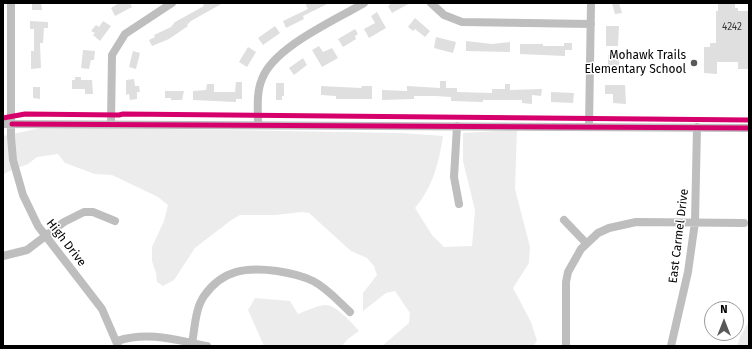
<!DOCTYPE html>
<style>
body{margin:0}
#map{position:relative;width:752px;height:349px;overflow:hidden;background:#fff;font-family:"Fira Sans",sans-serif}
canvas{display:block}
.frame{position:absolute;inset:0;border:4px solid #000;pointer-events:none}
.north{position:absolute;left:704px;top:301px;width:40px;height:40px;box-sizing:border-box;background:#fff;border:1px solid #999;border-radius:50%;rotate:0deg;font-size:11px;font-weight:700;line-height:16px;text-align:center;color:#000}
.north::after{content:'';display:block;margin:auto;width:14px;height:18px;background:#595959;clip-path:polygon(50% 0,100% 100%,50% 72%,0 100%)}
</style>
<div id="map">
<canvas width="752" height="349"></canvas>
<div class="frame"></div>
<div class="north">N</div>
</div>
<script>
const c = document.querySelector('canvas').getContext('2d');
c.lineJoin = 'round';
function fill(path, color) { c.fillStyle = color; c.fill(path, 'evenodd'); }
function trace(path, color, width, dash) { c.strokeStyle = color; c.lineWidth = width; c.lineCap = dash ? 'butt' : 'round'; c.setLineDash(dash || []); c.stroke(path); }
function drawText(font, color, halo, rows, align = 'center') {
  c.font = font + ' "Fira Sans",sans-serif'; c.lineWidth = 3; c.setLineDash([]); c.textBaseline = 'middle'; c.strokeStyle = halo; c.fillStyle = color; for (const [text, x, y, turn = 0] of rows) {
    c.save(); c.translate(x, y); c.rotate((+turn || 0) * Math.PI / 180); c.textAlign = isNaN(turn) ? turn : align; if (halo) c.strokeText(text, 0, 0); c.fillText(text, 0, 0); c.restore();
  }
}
fill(new Path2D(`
 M46 127 401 133 443 136C439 162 433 187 415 208L432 235 444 247 472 246 475 210 463 161V133L517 130 515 189 530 247 529 263 513 288 531 322 537 341 533 346H382L409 323 410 313 395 291 386 293 363 311V293L377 275 374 266 367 258 351 251 309 213 302 212 276 215H240L230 221 195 248 174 280 163 286 157 282 156 273 152 261V247L164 221 168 205 158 197 112 175 95 174 65 163 58 154 37 157 28 164 5 173 3 176V136Z
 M255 298 290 301 298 314C306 311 318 305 326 305 336 305 353 324 359 331L348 339 342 346H264L248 310Z
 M749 321V346H737L740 337Z`), '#ececec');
fill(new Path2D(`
 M32 3H41L42 10H32Z
 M119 3H130L132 7 115 16 111 8Z
 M202 3H223L191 21 187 25 188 26 169 39 152 46 149 40 155 37 154 35 171 27 175 22 204 6Z
 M305 3H329L303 16 304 19 286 28 283 21 308 9Z
 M392 3H410L392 13 388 6Z
 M612 3H619L622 13 615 14Z
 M718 3H735V8H738V11H749V69H738V62H717V74L704 73V47H710V43H716V11H718Z
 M377 12 386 28 369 38 364 29 375 23 371 16Z
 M415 18 430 31 425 37 415 29 413 31 408 27Z
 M30 21 48 22V28H44L43 43H40L41 68 31 69V51H34V29H30Z
 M103 21 111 26 100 41 93 35 95 33 91 31 96 25 99 27Z
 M275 26 280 33 263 45 258 38Z
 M606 26H619L618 46H606Z
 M355 29 358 34 355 36 356 39 343 47 338 39Z
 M436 37 456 42 453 53 434 48Z
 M466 41 492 44 510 42V52L466 51Z
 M564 43H572V50H565V56L520 54V44H543V46H564Z
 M319 46 323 52 332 48 338 58 322 67 312 50Z
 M248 47 256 52 247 67 239 62Z
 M83 50 95 51 94 60H91L89 69 81 68Z
 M133 51 140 53 136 69 129 67Z
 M608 55H619V73L606 74V66H608Z
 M303 58 307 65 294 75 289 68Z
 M75 77H81V80H92L93 94H85V89H72V80H75Z
 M134 79 135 86H139L140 92H137V99L130 100 129 94 126 95V80Z
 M440 81H446V88H457V92L492 93V89H505V84H510V90L542 89 541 96 532 95V104L522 103V100H483V102L451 101V97L436 96H414V99L382 100V90L407 91V86L440 88Z
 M236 82H242V99H236V102L193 100V91L206 90 207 84H214V92H235Z
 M276 83H284V96H282V100H276Z
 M605 85H625L626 104 613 103V94H605Z
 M321 86 361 88 362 86H372V99H336V96L321 95Z
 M33 87H40V99L33 98Z
 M165 91H184L182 100H171V98H165Z
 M551 92 574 93 573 103 551 102Z`), '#dfdfdf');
trace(new Path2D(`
 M11 3V137L13 160 23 195 38 226 102 309 118 346
 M431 3 444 15 462 22 591 24
 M3 124 749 128
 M111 124 112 55 125 34 172 3
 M258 124C258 110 256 93 262 79 274 47 334 21 364 3
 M457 126 454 177 459 204
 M589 127 591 3
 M564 220 586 243
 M3 256 27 250 64 222 84 212H93L115 221
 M117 341C148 331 176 340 207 346
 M192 343C195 328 195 309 204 296 223 269 247 267 277 271 290 273 301 275 313 281 327 288 338 301 350 312
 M566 346V282L568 272 581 249 598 233 609 228 636 222 744 223
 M671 346 688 272 695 222 697 127`), '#bebebe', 8);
trace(new Path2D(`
 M3 118 25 114 119 115 123 114 749 120
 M12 124 749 128`), '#d6006c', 5);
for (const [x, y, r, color] of [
 [694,63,4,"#595959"]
]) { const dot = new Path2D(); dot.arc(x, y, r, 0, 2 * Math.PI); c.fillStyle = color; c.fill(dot); trace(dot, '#fff', 1.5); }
drawText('10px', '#383838', null, [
 ["4242",732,27]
]);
drawText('12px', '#000', '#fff', [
 ["Mohawk Trails",686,56],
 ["Elementary School",686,70]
], 'right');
drawText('12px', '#000', '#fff', [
 ["East Carmel Drive",679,236,-83],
 ["High Drive",66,243,52]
]);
</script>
